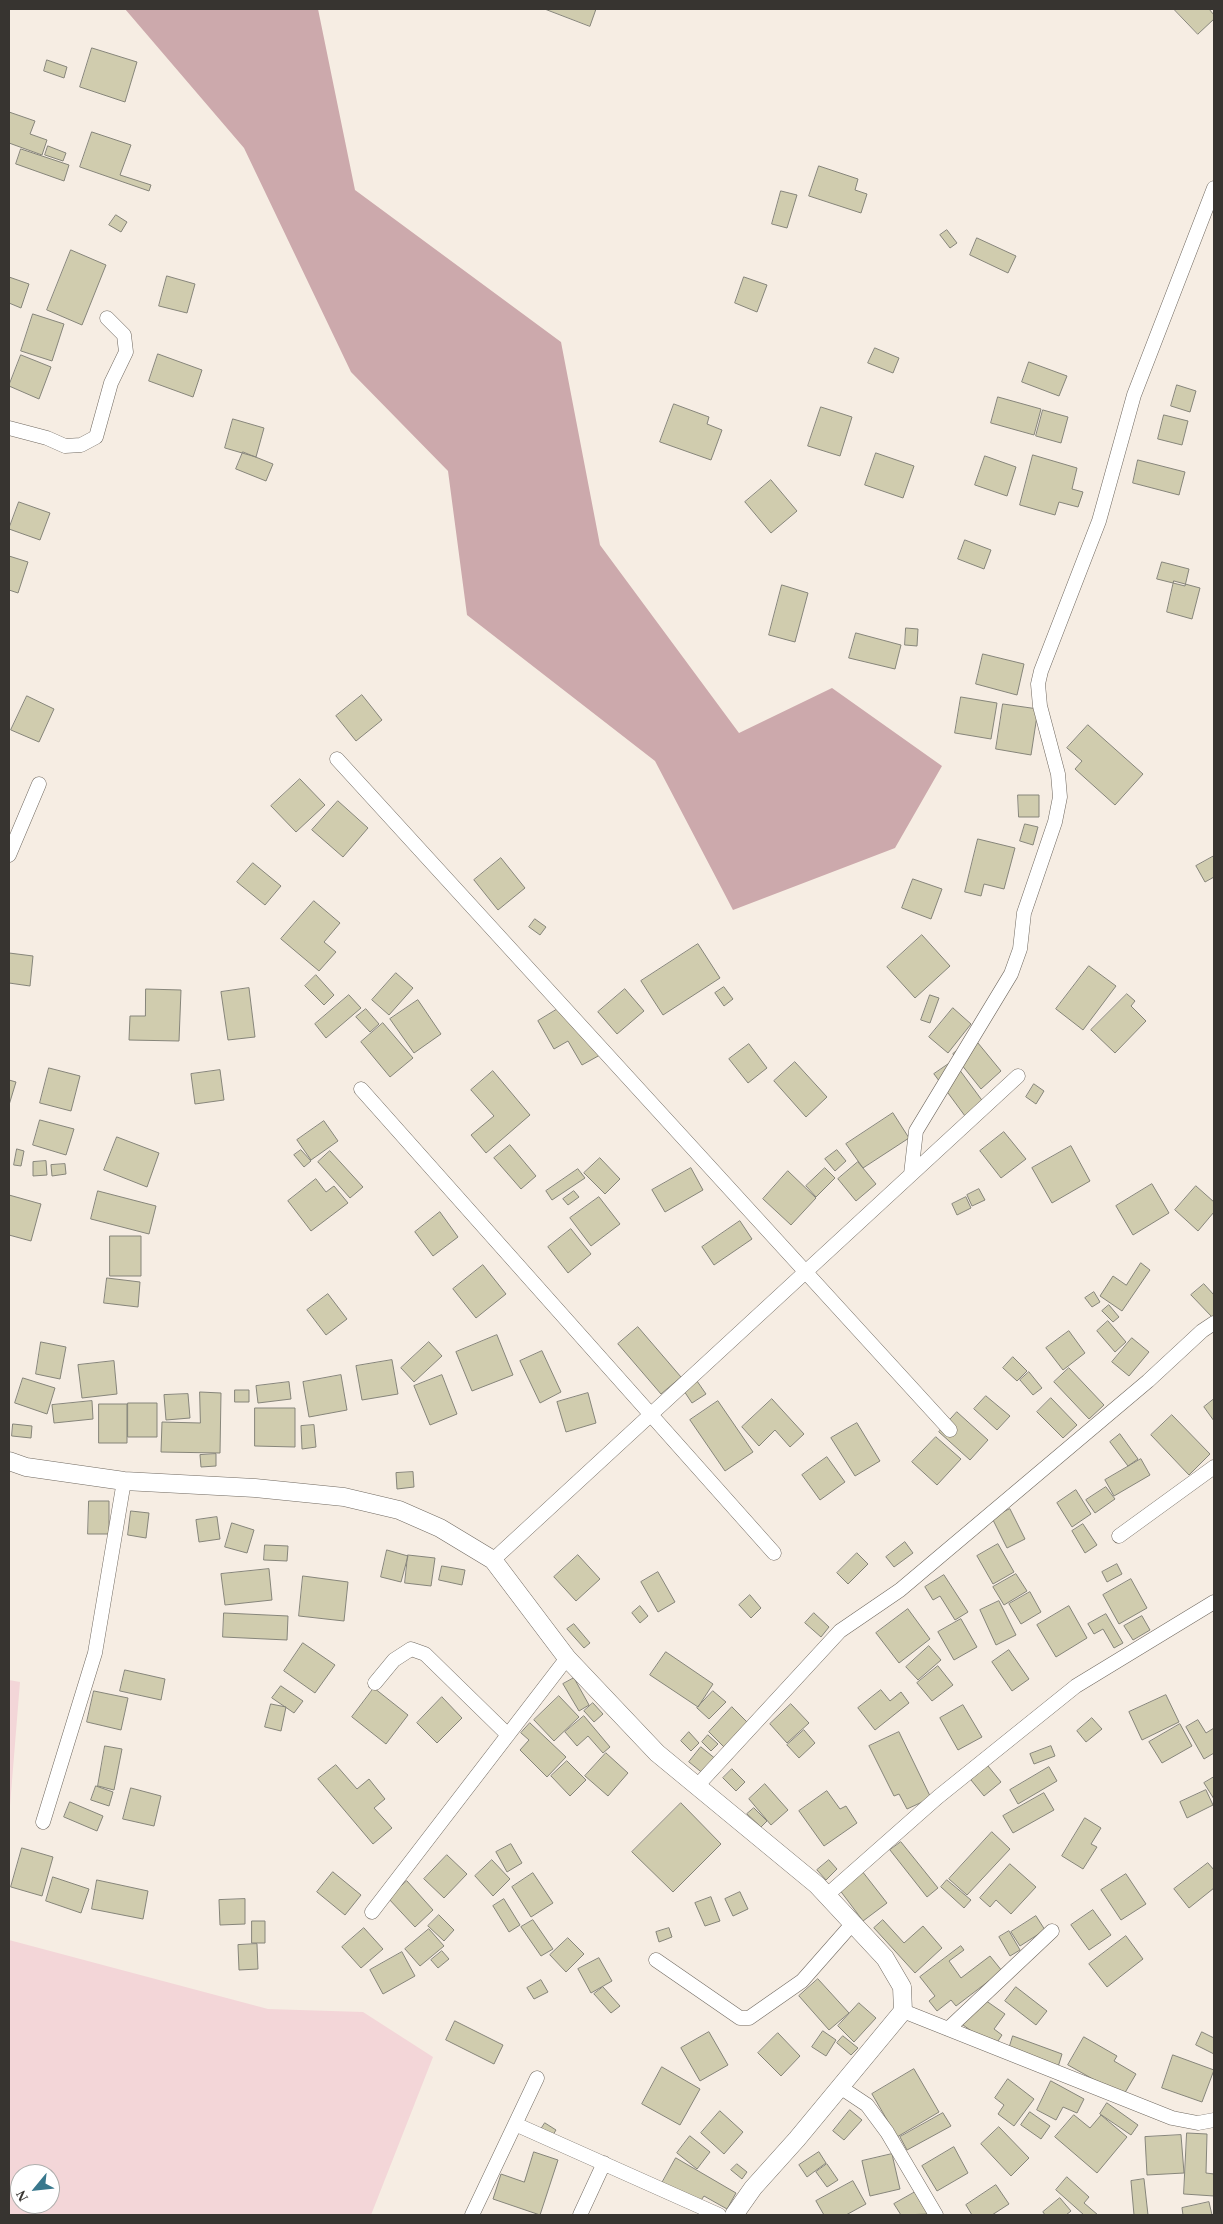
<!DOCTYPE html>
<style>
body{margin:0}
#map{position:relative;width:1223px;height:2224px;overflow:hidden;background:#f6ede3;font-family:"Times New Roman",serif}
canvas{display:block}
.frame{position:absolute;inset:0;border:10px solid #373430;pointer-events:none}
.north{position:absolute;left:10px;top:2164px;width:50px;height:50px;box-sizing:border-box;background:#fff;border:1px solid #afaeac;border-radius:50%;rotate:242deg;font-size:14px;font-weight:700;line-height:20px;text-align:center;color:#373430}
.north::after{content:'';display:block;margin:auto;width:18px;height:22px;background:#39788d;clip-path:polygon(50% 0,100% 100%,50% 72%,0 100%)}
</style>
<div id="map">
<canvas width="1223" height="2224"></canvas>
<div class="frame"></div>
<div class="north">N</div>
</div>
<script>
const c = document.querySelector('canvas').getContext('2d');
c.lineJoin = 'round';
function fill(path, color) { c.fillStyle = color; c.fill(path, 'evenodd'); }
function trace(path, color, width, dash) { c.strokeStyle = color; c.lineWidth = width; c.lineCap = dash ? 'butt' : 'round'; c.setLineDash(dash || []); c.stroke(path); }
fill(new Path2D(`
 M9 1680 20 1682 9 1818Z
 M9 1940 268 2009 363 2012 433 2057 371 2215H9ZM20 2174H50V2204H20Z`), '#f3d6d8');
fill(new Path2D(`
 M125 9H318L355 190 561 342 600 545 739 733 832 688 942 766 895 848 733 910 655 761 467 615 448 471 351 372 244 148Z`), '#cca9ac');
const building = new Path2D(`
 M545 9H596L590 26Z
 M1174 9H1209L1214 15V19L1198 34Z
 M92 48 137 62 125 102 80 87Z
 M47 60 67 67 64 78 44 71Z
 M9 112 35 121 30 134 47 140 42 155 9 143Z
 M92 132 131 145 120 175 151 185 149 191 80 167Z
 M48 146 66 153 63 161 45 155Z
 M21 149 69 165 64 181 16 164Z
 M819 166 858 179 855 190 867 194 861 213 809 196Z
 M781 191 797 195 787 228 772 224Z
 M116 215 127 222 121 232 109 225Z
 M947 230 957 243 950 248 940 235Z
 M977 238 1016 256 1008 273 970 255Z
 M71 250 106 265 82 325 47 310Z
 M167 276 195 284 187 313 159 306Z
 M9 277 29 284 21 308 9 303Z
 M744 277 767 285 757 312 735 303Z
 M33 314 64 324 52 361 21 351Z
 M875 348 899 358 893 373 868 363Z
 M158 354 202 370 193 397 149 381Z
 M21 355 51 367 39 399 9 386Z
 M1029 362 1067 376 1059 396 1022 382Z
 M1177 385 1196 391 1190 412 1171 406Z
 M998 397 1041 409 1034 435 991 423Z
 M674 404 709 417 707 424 722 430 711 460 660 442Z
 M821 407 852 417 840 456 808 446Z
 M1043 410 1068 417 1061 443 1036 436Z
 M1164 415 1188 421 1182 445 1158 439Z
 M233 419 264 428 256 457 225 448Z
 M243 452 273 464 266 481 236 469Z
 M876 453 914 466 903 498 865 485Z
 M1033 455 1077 468 1072 489 1083 492 1078 507 1059 502 1055 515 1020 505Z
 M985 456 1016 467 1007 496 975 485Z
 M1138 460 1185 472 1179 495 1133 483Z
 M771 480 797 511 771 533 745 502Z
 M19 502 50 513 40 540 9 529Z
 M965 540 991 550 984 569 958 559Z
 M9 556 28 562 18 593 9 590Z
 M1162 562 1189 569 1185 586 1157 579Z
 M1174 581 1200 588 1192 619 1167 612Z
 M782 585 808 593 795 642 769 635Z
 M906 628 918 629 917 646 905 645Z
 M856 633 901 645 895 669 849 658Z
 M983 654 1024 664 1017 695 976 684Z
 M362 695 382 720 356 741 336 716Z
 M27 696 54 709 39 742 11 730Z
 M961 697 997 703 991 739 955 733Z
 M1003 704 1038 709 1031 755 996 749Z
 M1088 725 1143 774 1115 805 1075 769 1082 761 1067 748Z
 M300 779 325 805 296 832 271 806Z
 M1018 795H1039V817H1019Z
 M338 801 368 828 343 857 312 830Z
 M1025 824 1038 827 1033 845 1020 841Z
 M978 839 1015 848 1004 889 984 884 981 896 965 892Z
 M1214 856V877L1205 882 1196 866Z
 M501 858 525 888 498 910 474 880Z
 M253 863 281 886 265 905 237 882Z
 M913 879 942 889 931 919 902 908Z
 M314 901 340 923 324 942 336 952 319 971 281 939Z
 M535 919 546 927 540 935 529 927Z
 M922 935 950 966 915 998 887 967Z
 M698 944 720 978 663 1015 641 981Z
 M9 953 33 956 30 986 9 983Z
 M1089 966 1116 986 1083 1030 1056 1009Z
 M396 973 413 988 389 1015 372 1000Z
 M316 975 334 995 324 1005 305 986Z
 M724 987 733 999 724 1006 715 993Z
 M249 988 255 1037 228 1040 221 992Z
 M146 989 181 990 179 1041 129 1040 130 1016H145Z
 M625 989 644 1011 617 1034 598 1012Z
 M1127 994 1135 1001 1131 1006 1146 1021 1115 1053 1091 1030Z
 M349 995 361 1008 326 1038 315 1024Z
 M930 995 939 998 930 1023 921 1020Z
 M418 1000 441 1034 414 1053 390 1019Z
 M561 1007 574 1029 582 1024 600 1055 582 1065 568 1041 554 1049 538 1021Z
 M953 1008 971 1024 948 1053 929 1037Z
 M366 1009 379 1024 370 1032 356 1017Z
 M383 1023 413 1058 390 1077 361 1042Z
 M973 1037 1001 1071 981 1089 953 1054Z
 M749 1044 767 1068 748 1083 729 1059Z
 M953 1061 984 1103 965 1116 934 1074Z
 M795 1062 827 1097 806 1117 774 1081Z
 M49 1068 80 1076 71 1111 40 1103Z
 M220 1070 224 1100 195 1104 191 1074Z
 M493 1071 530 1115 486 1153 471 1135 494 1116 471 1090Z
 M9 1080 16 1082 9 1105Z
 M1034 1084 1044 1091 1036 1104 1026 1097Z
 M893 1113 909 1138 863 1168 846 1144Z
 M40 1120 74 1129 66 1155 33 1145Z
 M324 1121 338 1141 311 1160 297 1140Z
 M1004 1132 1026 1159 1001 1178 980 1151Z
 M117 1137 159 1153 147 1187 104 1170Z
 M510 1145 536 1176 521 1189 494 1158Z
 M1071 1146 1090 1181 1052 1203 1032 1168Z
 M17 1149 24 1151 21 1166 14 1165Z
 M301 1150 311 1161 304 1167 294 1155Z
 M837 1150 846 1161 835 1171 825 1159Z
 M330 1151 363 1187 350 1198 318 1162Z
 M600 1158 620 1179 605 1194 584 1173Z
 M46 1161 47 1175 33 1176V1162Z
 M858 1162 876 1184 856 1201 838 1179Z
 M65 1164 66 1174 52 1176 51 1165Z
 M691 1168 703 1190 665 1212 652 1190Z
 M825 1168 835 1178 816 1197 806 1186Z
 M578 1169 585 1178 552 1200 546 1191Z
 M788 1171 816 1198 791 1225 763 1199Z
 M316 1179 326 1192 334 1186 348 1203 311 1231 288 1201Z
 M1152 1184 1169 1213 1133 1235 1116 1206Z
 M1196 1186 1214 1202V1212L1198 1231 1175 1210Z
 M979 1189 985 1200 972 1206 967 1195Z
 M98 1191 156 1206 149 1234 91 1219Z
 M574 1191 579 1197 568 1205 563 1199Z
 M9 1195 41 1204 31 1241 9 1235Z
 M599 1197 620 1224 591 1246 570 1218Z
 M966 1197 971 1208 957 1215 952 1204Z
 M440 1212 458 1237 433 1256 415 1232Z
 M740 1221 752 1239 714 1265 702 1247Z
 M571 1229 591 1254 568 1273 548 1247Z
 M110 1236H141V1276H110Z
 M1141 1263 1150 1270 1122 1311 1100 1296 1113 1276 1126 1285Z
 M483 1265 506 1294 476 1318 453 1289Z
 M107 1278 140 1282 138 1307 104 1303Z
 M1204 1284 1214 1295V1315L1212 1317 1191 1295Z
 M1094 1292 1100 1302 1092 1307 1085 1298Z
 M328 1294 347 1319 326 1335 307 1310Z
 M1109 1305 1119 1317 1113 1322 1102 1311Z
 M1108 1321 1126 1342 1115 1352 1097 1331Z
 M638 1327 681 1377 661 1394 618 1344Z
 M1069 1331 1085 1353 1063 1370 1046 1348Z
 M497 1335 513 1375 472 1391 456 1352Z
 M1132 1338 1149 1352 1129 1376 1112 1362Z
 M41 1342 66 1347 60 1379 36 1374Z
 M429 1342 442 1356 414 1382 401 1368Z
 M542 1351 561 1392 540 1403 520 1361Z
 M1013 1357 1027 1371 1017 1381 1003 1368Z
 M392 1360 398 1394 362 1400 356 1366Z
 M114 1361 117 1394 82 1398 78 1365Z
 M1069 1368 1104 1405 1089 1419 1054 1382Z
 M1029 1372 1042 1388 1033 1395 1020 1380Z
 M341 1375 347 1410 309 1417 303 1382Z
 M442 1375 457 1414 430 1425 414 1386Z
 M23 1378 55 1388 47 1414 15 1403Z
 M697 1381 706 1394 692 1403 684 1391Z
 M289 1382 291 1399 258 1403 256 1386Z
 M235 1390H249V1402H235Z
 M200 1392 221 1393 220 1453 161 1452 162 1422 200 1423Z
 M588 1393 596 1423 566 1432 557 1402Z
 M188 1394 190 1418 166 1420 164 1395Z
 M986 1396 1010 1416 997 1430 974 1409Z
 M1051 1398 1077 1425 1063 1438 1037 1412Z
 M772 1399 804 1434 790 1447 775 1430 759 1446 742 1427Z
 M1214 1399V1421L1204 1407Z
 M92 1401 93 1419 54 1423 52 1405Z
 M718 1401 753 1452 725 1471 690 1420Z
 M128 1403H157V1437H128Z
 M99 1404H127V1443H99Z
 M255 1408H295V1447L255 1446Z
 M957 1412 988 1440 970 1460 939 1432Z
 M1172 1415 1210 1454 1189 1475 1151 1435Z
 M857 1423 880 1461 855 1476 831 1438Z
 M13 1424 32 1426 31 1438 12 1436Z
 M314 1425 316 1447 302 1449 301 1426Z
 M1120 1434 1138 1459 1128 1466 1110 1442Z
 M936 1437 961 1459 937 1485 912 1462Z
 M216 1454V1466L201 1467 200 1455Z
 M827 1457 845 1482 820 1500 802 1475Z
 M1141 1459 1150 1475 1114 1496 1105 1480Z
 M413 1472 414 1487 397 1489 396 1473Z
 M1106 1487 1115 1499 1095 1513 1086 1500Z
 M1076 1490 1091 1514 1072 1527 1057 1503Z
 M89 1501H109V1534H88Z
 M1010 1509 1025 1539 1007 1548 992 1518Z
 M131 1511 149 1513 146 1538 128 1535Z
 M217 1517 220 1539 199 1542 196 1520Z
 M232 1523 254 1530 247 1553 225 1547Z
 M1083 1524 1097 1545 1085 1553 1072 1531Z
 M905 1542 913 1553 894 1567 886 1557Z
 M998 1544 1014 1572 993 1584 977 1556Z
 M265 1545 288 1546 287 1561 264 1560Z
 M387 1550 408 1556 401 1582 381 1577Z
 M857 1553 868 1564 848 1584 837 1573Z
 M408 1555 435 1558 431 1586 405 1583Z
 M578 1555 600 1579 576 1601 554 1577Z
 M1117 1564 1122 1574 1107 1582 1102 1572Z
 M442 1566 465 1570 462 1585 439 1580Z
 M269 1569 272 1600 225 1605 221 1574Z
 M658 1572 675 1602 658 1612 641 1582Z
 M1016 1574 1027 1591 1004 1605 993 1587Z
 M944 1575 968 1612 955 1620 940 1596 933 1600 925 1587Z
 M303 1576 348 1582 344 1621 299 1616Z
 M1131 1579 1147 1608 1119 1624 1103 1595Z
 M1030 1592 1041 1612 1021 1624 1009 1604Z
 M750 1595 761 1608 751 1618 739 1605Z
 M999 1601 1016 1635 996 1645 980 1610Z
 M640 1606 648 1616 640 1623 632 1613Z
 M1069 1606 1087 1638 1056 1657 1037 1625Z
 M908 1609 930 1639 899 1663 876 1633Z
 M224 1613 288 1616 287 1640 223 1637Z
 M814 1613 829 1627 821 1637 805 1623Z
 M1106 1614 1123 1643 1114 1648 1103 1629 1094 1634 1088 1624Z
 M1142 1616 1150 1630 1133 1640 1124 1626Z
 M961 1619 977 1647 954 1660 938 1632Z
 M574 1624 590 1643 584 1648 567 1629Z
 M303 1643 335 1665 315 1693 284 1671Z
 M929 1646 941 1660 918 1680 906 1667Z
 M1009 1650 1029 1679 1012 1691 992 1662Z
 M666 1652 713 1684 698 1707 650 1675Z
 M938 1666 953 1685 932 1701 917 1683Z
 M125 1670 165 1679 161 1700 120 1691Z
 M574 1678 589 1705 579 1711 563 1684Z
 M281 1686 303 1701 294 1713 272 1698Z
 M374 1688 408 1715 386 1744 352 1717Z
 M881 1690 890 1701 901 1692 909 1703 875 1730 858 1708Z
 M94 1691 128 1698 121 1730 87 1722Z
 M713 1691 726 1702 709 1719 697 1708Z
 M1166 1695 1179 1722 1142 1740 1129 1712Z
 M559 1696 579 1717 554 1741 534 1720Z
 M442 1697 462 1718 437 1743 417 1723Z
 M593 1703 603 1714 594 1722 584 1711Z
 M271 1704 286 1707 281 1731 265 1727Z
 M791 1704 809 1723 787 1743 770 1724Z
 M963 1705 982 1737 958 1750 940 1718Z
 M732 1707 748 1723 725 1748 709 1732Z
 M584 1716 610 1747 603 1753 588 1736 577 1746 565 1732Z
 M1092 1718 1102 1729 1086 1742 1077 1731Z
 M1198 1720 1206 1733 1214 1728V1753L1204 1759 1186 1727Z
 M530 1723 566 1757 547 1777 520 1750 529 1740 521 1733Z
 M1180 1724 1192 1746 1162 1763 1149 1742Z
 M804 1730 815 1743 799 1758 787 1745Z
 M689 1732 699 1743 691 1751 681 1741Z
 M899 1732 931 1798 907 1809 899 1794 894 1796 869 1746Z
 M708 1735 718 1744 711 1751 702 1742Z
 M105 1746 122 1749 114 1790 98 1786Z
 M1051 1746 1055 1756 1034 1764 1030 1754Z
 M701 1747 717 1760 705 1775 689 1762Z
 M606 1753 628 1773 608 1796 585 1776Z
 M567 1761 586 1780 570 1796 551 1776Z
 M336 1765 357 1789 369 1779 385 1799 374 1808 392 1828 373 1844 318 1779Z
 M988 1766 1001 1782 984 1796 971 1780Z
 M1049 1767 1057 1781 1018 1804 1010 1790Z
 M732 1769 745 1782 736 1791 723 1778Z
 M1214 1777V1799L1204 1783Z
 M765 1784 788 1810 771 1825 749 1799Z
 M96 1786 113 1792 109 1806 91 1800Z
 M131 1788 161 1796 154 1826 123 1819Z
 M1206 1790 1213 1805 1187 1818 1180 1802Z
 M827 1791 840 1809 846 1806 857 1823 824 1846 799 1811Z
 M1044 1793 1054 1810 1013 1833 1003 1816Z
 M70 1802 103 1816 97 1831 64 1817Z
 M681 1803 721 1844 673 1892 632 1852Z
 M754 1808 767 1821 761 1827 747 1814Z
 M1085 1818 1101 1828 1091 1844 1097 1847 1083 1869 1062 1856Z
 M992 1832 1010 1849 967 1895 949 1879Z
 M901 1842 938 1888 927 1897 890 1850Z
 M511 1844 522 1863 507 1872 496 1852Z
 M22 1848 53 1857 42 1896 11 1887Z
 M447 1855 467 1874 444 1898 424 1879Z
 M492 1860 510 1879 493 1896 475 1876Z
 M829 1860 837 1869 826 1880 817 1870Z
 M1208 1863 1214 1870V1888L1189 1908 1174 1889Z
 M1010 1864 1036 1887 1011 1914 996 1900 990 1907 980 1898Z
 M862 1871 887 1903 863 1921 839 1889Z
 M333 1872 361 1895 345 1915 317 1892Z
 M533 1873 553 1903 531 1917 512 1887Z
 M1126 1874 1146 1904 1121 1920 1101 1890Z
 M53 1877 89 1889 81 1913 46 1901Z
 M97 1880 148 1891 143 1919 92 1909Z
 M947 1880 971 1900 964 1908 941 1887Z
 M407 1881 433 1910 415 1927 388 1898Z
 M740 1892 748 1909 733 1916 725 1899Z
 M711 1897 720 1921 705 1926 695 1903Z
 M245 1899V1924L220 1925 219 1900Z
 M504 1899 520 1925 509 1932 493 1906Z
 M1093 1910 1111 1935 1089 1950 1071 1925Z
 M439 1915 454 1930 444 1941 428 1926Z
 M1036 1916 1045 1930 1020 1946 1011 1932Z
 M533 1920 553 1949 541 1956 521 1927Z
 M883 1920 904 1943 923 1926 942 1948 915 1973 874 1928Z
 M252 1921H265V1943H252Z
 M364 1928 383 1949 361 1968 342 1947Z
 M669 1928 672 1937 659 1942 656 1932Z
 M429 1929 444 1946 420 1966 405 1949Z
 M1009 1931 1020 1950 1010 1956 999 1937Z
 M1126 1936 1143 1959 1107 1987 1089 1964Z
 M568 1938 584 1954 566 1972 550 1955Z
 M257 1944 258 1969 239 1970 238 1945Z
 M961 1946 964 1950 949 1961 961 1978 990 1956 1002 1971 956 2006 951 2000 937 2011 929 2001 935 1996 920 1977Z
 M442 1951 449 1959 438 1968 431 1960Z
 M402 1952 415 1976 383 1994 370 1970Z
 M599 1958 612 1981 591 1993 578 1969Z
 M818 1979 849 2013 829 2030 799 1996Z
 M541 1980 548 1992 534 1999 527 1988Z
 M603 1987 620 2006 611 2013 594 1994Z
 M1016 1987 1047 2011 1036 2025 1005 2001Z
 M982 1998 1005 2014 994 2029 1002 2035 994 2047 963 2025Z
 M859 2003 876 2018 854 2042 838 2026Z
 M455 2021 503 2045 494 2064 446 2040Z
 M823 2031 836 2040 826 2056 812 2047Z
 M709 2032 728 2065 700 2081 681 2048Z
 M1202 2032 1214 2038V2054L1196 2045Z
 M778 2033 800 2056 781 2076 758 2053Z
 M843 2036 858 2048 851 2055 837 2043Z
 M1013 2036 1062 2054 1058 2067 1009 2049Z
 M1084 2037 1117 2056 1114 2061 1136 2074 1123 2096 1068 2065Z
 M1173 2055 1214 2070 1202 2102 1162 2088Z
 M662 2067 700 2089 680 2125 642 2104Z
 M914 2069 939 2112 897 2137 872 2094Z
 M1008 2079 1034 2099 1014 2126 998 2114 1004 2105 995 2098Z
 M1051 2081 1084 2099 1077 2113 1063 2107 1056 2120 1037 2110Z
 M1107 2103 1138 2125 1131 2135 1100 2114Z
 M850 2110 862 2120 844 2140 833 2131Z
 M720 2111 743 2132 724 2154 701 2133Z
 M1030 2112 1050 2126 1041 2139 1021 2125Z
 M943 2113 951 2126 907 2150 900 2137Z
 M1074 2115 1090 2128 1101 2115 1127 2137 1097 2173 1055 2137Z
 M545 2123 556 2130 549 2141 538 2134Z
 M999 2127 1029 2158 1011 2176 981 2144Z
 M1187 2133 1207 2134 1206 2173 1214 2174V2196L1184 2194Z
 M1181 2135 1184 2173 1147 2175 1145 2137Z
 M690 2136 710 2152 697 2169 677 2153Z
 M954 2147 968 2173 937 2191 922 2166Z
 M534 2152 558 2160 540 2215 493 2199 501 2174 524 2182Z
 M819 2152 826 2163 807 2177 799 2165Z
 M892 2154 900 2189 870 2196 862 2161Z
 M676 2158 736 2193 727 2209 704 2196 699 2203 662 2183Z
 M737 2164 747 2172 742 2179 731 2170Z
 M827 2164 838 2180 827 2187 816 2172Z
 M1067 2177 1089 2197 1084 2203 1098 2215H1084L1056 2190Z
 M1144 2179 1148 2215H1134L1131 2181Z
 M853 2181 866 2204 846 2215H824L816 2201Z
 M996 2185 1009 2204 992 2215H972L966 2205Z
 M917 2191 930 2214 901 2215 894 2204Z
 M1060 2198 1071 2211 1066 2215H1045L1043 2212Z
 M1209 2202 1212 2215H1183L1182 2208Z`);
fill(building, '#d0ccae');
trace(building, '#86857a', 1);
const minor = new Path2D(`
 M9 428 47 438 65 446 81 445 96 437 111 383 126 352 124 335 107 318
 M337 759 950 1430
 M9 855 39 784
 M361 1089 774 1553
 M911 1174 916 1131 1011 974 1020 949 1024 913 1055 822 1060 797 1058 774 1040 706 1038 684 1041 671 1099 521 1134 395 1214 188
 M1119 1536 1214 1467
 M493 1560 1018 1076
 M375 1683 394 1660 411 1649 425 1654 508 1735
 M698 1785 840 1631 900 1590 1148 1381 1202 1331 1214 1323
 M43 1822 95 1653 124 1481
 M827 1895 938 1797 1076 1686 1214 1602
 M372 1912 567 1658
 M656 1960 740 2018H749L802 1981 853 1923
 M903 2011 1172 2118 1198 2123 1214 2120
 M948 2029 1052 1931
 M840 2087 867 2105 887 2132 936 2215
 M515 2124 719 2215
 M472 2215 537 2078
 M580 2215 604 2163`);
const tertiary = new Path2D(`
 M9 1461 26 1467 124 1481 255 1488 344 1497 399 1510 440 1528 493 1560 567 1658 657 1753 817 1885 885 1958 902 1987 903 2011 797 2139 753 2188 734 2215`);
trace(minor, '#706960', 15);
trace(tertiary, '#706960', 19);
trace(minor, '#fff', 14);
trace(tertiary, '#fff', 18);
</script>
